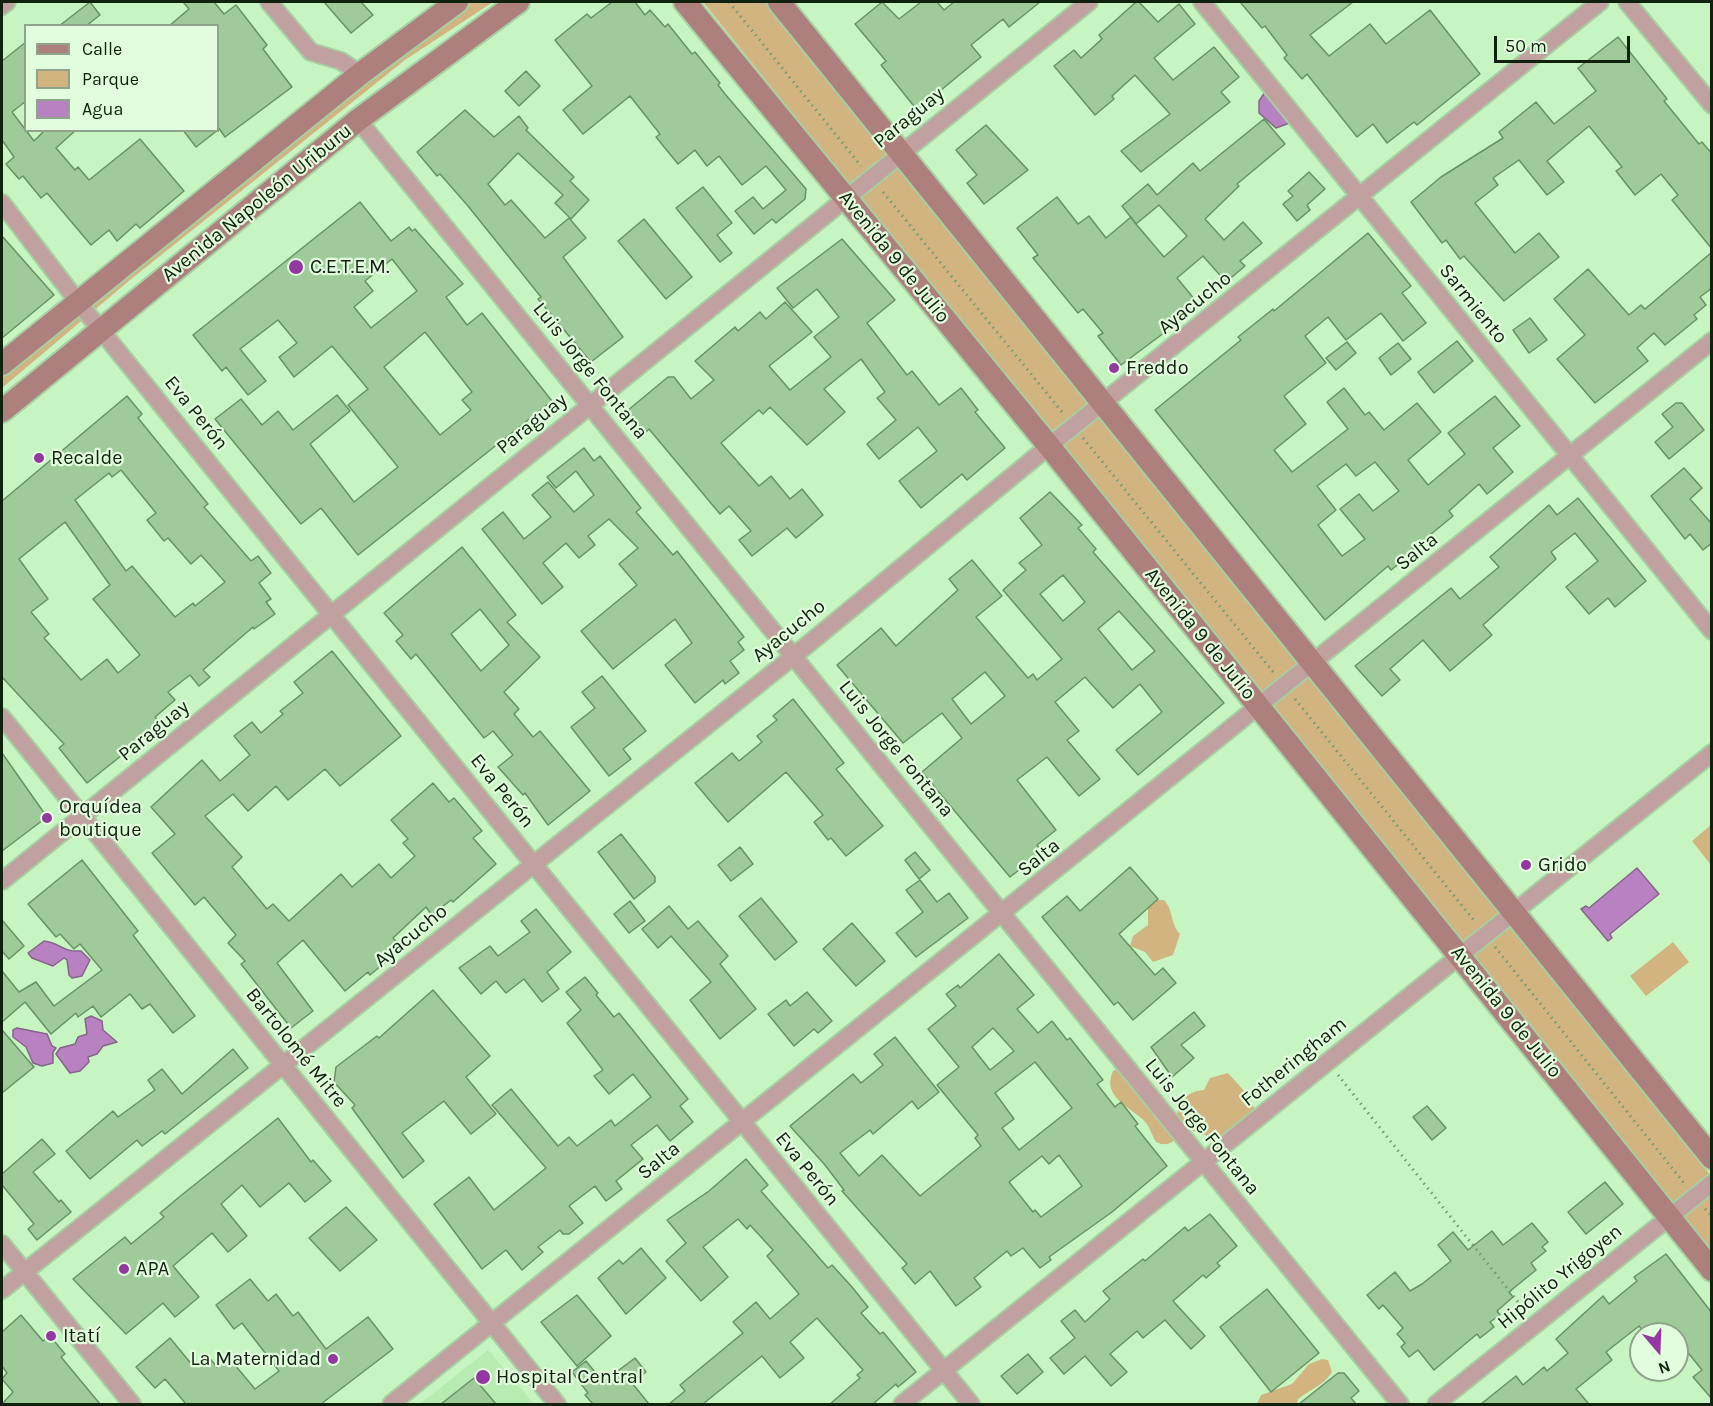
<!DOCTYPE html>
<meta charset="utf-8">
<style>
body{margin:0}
#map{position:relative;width:1713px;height:1406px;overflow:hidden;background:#c7f5c2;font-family:Karla,sans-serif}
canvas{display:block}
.frame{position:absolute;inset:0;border:3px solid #10210e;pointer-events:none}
.legend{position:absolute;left:24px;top:24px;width:195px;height:108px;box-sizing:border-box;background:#e2fdde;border:2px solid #8ea58b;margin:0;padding:8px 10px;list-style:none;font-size:18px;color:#10210e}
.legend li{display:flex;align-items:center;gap:12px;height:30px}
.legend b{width:30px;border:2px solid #8ea58b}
.north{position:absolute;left:1629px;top:1322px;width:60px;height:60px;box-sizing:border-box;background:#e2fdde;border:2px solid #8ea58b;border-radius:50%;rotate:161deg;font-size:16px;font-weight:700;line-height:24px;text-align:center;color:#10210e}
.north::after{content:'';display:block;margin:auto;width:21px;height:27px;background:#9337a1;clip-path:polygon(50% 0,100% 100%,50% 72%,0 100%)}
.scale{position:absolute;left:1494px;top:36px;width:136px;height:27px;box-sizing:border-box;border:3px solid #10210e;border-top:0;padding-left:8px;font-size:18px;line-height:21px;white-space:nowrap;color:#10210e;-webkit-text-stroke:4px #e2fdde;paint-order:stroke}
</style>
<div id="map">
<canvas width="1713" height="1406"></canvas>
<div class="frame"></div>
<ul class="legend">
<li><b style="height:8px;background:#ad7f7d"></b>Calle</li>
<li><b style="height:16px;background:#d1b480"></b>Parque</li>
<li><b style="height:16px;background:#b881c1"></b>Agua</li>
</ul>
<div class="north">N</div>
<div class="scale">50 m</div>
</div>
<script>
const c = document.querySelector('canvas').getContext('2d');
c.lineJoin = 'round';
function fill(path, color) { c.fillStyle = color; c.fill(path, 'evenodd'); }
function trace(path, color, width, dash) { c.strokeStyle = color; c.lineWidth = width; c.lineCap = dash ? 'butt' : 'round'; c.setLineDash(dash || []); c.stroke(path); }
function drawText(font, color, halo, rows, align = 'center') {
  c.font = font + ' Karla,sans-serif'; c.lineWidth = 4.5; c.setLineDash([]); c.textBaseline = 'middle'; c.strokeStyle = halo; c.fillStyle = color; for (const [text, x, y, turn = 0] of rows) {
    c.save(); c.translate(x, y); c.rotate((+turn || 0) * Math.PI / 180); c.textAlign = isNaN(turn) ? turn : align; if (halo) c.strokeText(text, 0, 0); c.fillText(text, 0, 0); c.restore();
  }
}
fill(new Path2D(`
 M488 1350 534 1404H420Z`), '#b8ebb2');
fill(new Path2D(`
 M468 2H493L405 60 130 280 2 388V375L66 320Z
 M703 2H766L1711 1176V1254Z
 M1711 825V865L1692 841Z
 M1152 900H1164C1174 911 1170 924 1180 934L1173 955 1153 962 1145 952 1130 946 1133 936 1148 925V906Z
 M1673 942 1689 962 1646 996 1630 976Z
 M1121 1067 1175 1139C1169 1146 1163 1145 1156 1142 1151 1134 1150 1125 1141 1118 1126 1105 1102 1095 1113 1071Z
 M1228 1073 1246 1093 1257 1113 1217 1142H1210L1206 1135C1192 1134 1185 1125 1177 1114 1180 1099 1189 1091 1204 1090L1210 1078Z
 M1322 1359 1328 1360 1332 1372C1323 1386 1311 1389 1298 1399L1297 1404H1257L1261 1395 1292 1384 1309 1364Z`), '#d1b480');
const water = new Path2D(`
 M1267 89 1295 121 1276 128 1259 113V101Z
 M1637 868 1659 894 1610 934 1612 938 1608 941 1581 909 1586 906 1589 908Z
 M44 941C61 943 61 952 81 951L90 960 82 976 72 978 69 975 67 960 64 958 53 966 32 958 28 953Z
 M91 1016 102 1021 103 1030 117 1042 103 1046 97 1054 88 1057 89 1062 80 1071 70 1073 56 1054 60 1048 75 1044 78 1037 87 1034 85 1019Z
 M17 1028 47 1034 52 1046 56 1048 53 1052V1063L42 1066 33 1063 26 1047 13 1037V1030Z`);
fill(water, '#b881c1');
trace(water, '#86648b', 1.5);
const building = new Path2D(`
 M90 2 100 15 86 26H59Z
 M183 2H214L224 14 236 5 267 45 263 49 292 87 225 137 218 127V26H169L189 9Z
 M324 2H361L373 15 351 33Z
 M612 2H635L645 15 650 10 665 27 668 24 692 54 695 52 720 83 718 85 725 94 806 189 805 199 776 223 772 219 754 234 735 211 753 197 763 209 786 190 766 166 742 185 719 156 707 166 695 150 678 164 656 137 660 134 630 96 583 134 563 110 592 86 555 40 587 14 591 18Z
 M882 2 899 19 921 2H937L944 10 954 2H1040L1009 27 1003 19 971 45 981 57 917 110 881 65 886 61 855 24Z
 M1136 2H1139L1158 22 1179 4 1195 24 1154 58 1173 80 1214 47 1239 77 1221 92 1230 102 1141 172 1121 151 1170 114 1135 75 1112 96 1114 99 1095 115 1054 66 1074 50 1081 58 1102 39 1099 35Z
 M1240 2H1353L1310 35 1329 56 1370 24 1386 44 1430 10 1480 74 1417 125 1414 122 1387 143 1373 124 1357 137 1307 74 1302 79 1284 58 1287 55 1265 26 1262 28Z
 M1618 37 1667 99 1664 101 1699 144 1702 142 1712 154V249L1672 200 1678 195 1661 174 1635 195 1616 171 1622 167 1589 126 1547 161 1564 182 1547 195 1519 160 1493 178 1498 185 1475 203 1515 253 1539 233 1559 257 1504 301 1464 256 1460 259 1446 240 1442 243 1411 202 1441 177 1503 138 1499 132 1536 102 1554 124 1596 91 1578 68Z
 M26 42V101L12 112 34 141 45 130H76L56 148 75 170 78 167 89 180 140 139 184 191 140 228 136 224 117 241 109 230 91 245 47 193 41 198 23 176 19 179 6 164 14 157 2 140V61Z
 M526 71 540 86 519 106 505 91Z
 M465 110 494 137 519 116 528 128 526 130 574 177 570 181 589 200 571 219 555 203 563 195 518 153 488 184 505 205 511 200 545 238 569 218 586 238 563 257 623 337 591 362 538 299 541 297 468 206 440 174 437 176 417 152Z
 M1264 119 1285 144 1237 184 1239 186 1205 219 1224 240 1243 222 1262 243 1240 261 1245 266 1226 282 1203 256 1177 278 1200 306 1121 365 1098 336 1103 333 1083 309 1078 313 1033 258 1038 255 1017 228 1057 197 1078 224 1089 216 1106 238 1131 217 1136 224 1122 206 1148 184 1157 195 1193 163 1200 171ZM1159 205 1187 236 1164 257 1136 224Z
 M986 125 1028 170 984 204 967 183 977 175 956 150Z
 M183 130H218L196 147Z
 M1309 172 1325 189 1307 205 1310 210 1297 221 1283 204 1293 196 1288 191Z
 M703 187 732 223 717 235 732 253 720 262 676 208Z
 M360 202 391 241 409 227 412 231 415 229 463 284 446 297 467 325 482 313 552 401 358 555 321 508 301 524 215 419 241 399 262 425 278 411 293 430 337 395 350 411 310 444 354 502 398 467 348 405 368 389 332 346 294 377 279 357 297 343 278 320 240 349 266 381 248 395 226 367 222 371 193 335ZM392 259 417 291 371 328 354 307 373 291 365 281ZM425 332 472 392 462 400 471 410 440 435 384 367Z
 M644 219 692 277 666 299 618 241Z
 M1368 233 1411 286 1402 293 1426 323 1403 341 1381 313 1346 340 1328 317 1305 336 1326 363 1284 396 1306 424 1274 450 1292 472 1348 429 1327 402 1344 388 1365 415 1369 412 1384 430 1417 403 1441 432 1408 460 1428 485 1465 454 1448 433 1495 396 1520 426 1493 448 1513 472 1487 494 1479 484 1449 511 1453 516 1413 549 1415 551 1391 570 1388 566 1325 620 1155 410 1241 340 1238 337 1273 309 1274 311ZM1375 462 1399 491 1373 511 1359 494 1340 509 1365 539 1342 556 1318 525 1336 510 1317 486 1346 464 1356 476Z
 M2 236 54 295 2 338Z
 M842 239 895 300 867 323 907 375 912 371 939 405 961 388 978 410 975 412 1005 448 967 480 962 474 921 508 899 481 937 451 918 427 879 459 867 444 896 420 877 398 885 392 861 359 824 389 845 412 807 445 770 407 763 414 759 410 721 443 759 486 771 476 790 499 802 489 823 515 796 538 787 528 752 556 739 540 751 531 729 506 720 514 649 429 645 433 627 411 668 377H674L691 399 714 380 695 361 735 327 738 331 760 312 766 319 785 302 812 332 769 366 790 390 831 357 814 337 839 317 817 289 793 308 777 288Z
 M1712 252V288L1700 297 1706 305 1694 315 1697 319 1665 345 1654 333 1637 348 1648 361 1595 403 1557 359 1585 335 1554 299 1588 269 1629 315 1641 305 1645 309Z
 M1530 318 1547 340 1529 353 1513 330Z
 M1457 341 1473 361 1434 393 1418 372Z
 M1347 342 1356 353 1336 370 1326 358Z
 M1398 343 1411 359 1391 375 1379 358Z
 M127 396 142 414 138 418 208 504 204 507 251 561 258 556 271 573 259 583 271 599 266 602 275 614 254 629 253 627 203 670 210 677 199 686 190 675 168 692 175 700 155 717 161 724 87 783 59 748 64 744 2 677V501ZM121 470 156 513 147 520 164 541 168 538 191 564 201 555 225 582 195 606 193 603 175 617 132 566 126 571 75 500 109 473 112 477ZM65 522 110 585 93 599 140 655 118 673 107 659 81 680 44 638 49 634 31 612 48 599 19 559Z
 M1676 403H1682L1704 430 1669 459 1655 442 1673 427 1662 414Z
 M584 448 594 461 600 456 641 508 636 512 673 555 677 551 744 637 738 642 744 650 730 661 739 673 725 684 723 680 695 703 665 665 692 643 675 619 613 669 581 631 637 585 619 564 638 548 609 519 588 536 595 545 579 558 566 543 543 563 563 587 542 604 482 529 503 512 524 539 551 517 532 495 548 482 574 512 594 495 576 471 556 488 547 477Z
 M1684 468 1702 488 1690 499 1712 524V543L1703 550 1690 534 1685 539 1651 496Z
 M1050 492 1082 525 1078 528 1096 549 1093 552 1224 703 1138 775 1116 750 1162 712 1140 684 1113 708 1085 677 1055 702 1079 731 1067 740 1100 779 1079 796 1047 757 1017 780 1056 830 1037 845 1042 852 1010 877 922 772 962 738 942 713 903 743 837 665 881 628 896 646 958 590 949 579 972 560 1002 596 976 617 1028 678 1033 674 1037 680 1062 659 1003 590 1026 570 1019 563 1042 545 1020 518ZM1063 575 1085 602 1063 621 1040 594ZM1119 611 1155 651 1132 670 1098 629ZM985 672 1005 696 971 724 952 699Z
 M1578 498 1646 581 1615 607 1608 598 1589 614 1566 587 1598 561 1575 533 1551 552 1556 559 1483 625 1492 635 1450 671 1423 640 1390 669 1400 680 1382 696 1355 666 1451 588 1460 599 1499 567 1490 557 1549 505 1557 515Z
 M462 547 516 615 507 622 540 657 504 692 519 709 514 714 533 737 540 731 590 791 548 825 525 793 523 795 498 767 513 755 493 731 484 738 416 654 411 659 396 641 403 635 384 613ZM480 609 509 645 481 671 451 634Z
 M332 651 401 736 340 786 325 769 288 800 276 786 248 811 233 794 205 816 242 857 232 867 267 909 273 904 289 921 341 874 352 887 379 864 391 878 415 856 403 843 408 839 391 820 433 783 449 802 454 798 482 831 473 838 496 864 453 902 451 900 432 915 426 907 393 938 402 948 370 975 368 972 345 991 303 940 277 963 313 1011 291 1028 241 964 245 961 228 943 236 935 204 897 195 905 152 853 175 834 151 807 202 760 220 781 250 755 234 736 252 722 261 733 283 714 280 711 303 693 294 682Z
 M602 676 646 731 623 749 631 759 609 776 571 727 595 708 582 692Z
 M793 699 844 763 836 769 883 826 846 856 831 838 828 840 814 822 823 815 786 772 728 822 695 783 732 753 739 761 762 742 757 736 777 720 773 716Z
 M2 753 47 817 2 851Z
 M621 834 655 877V882L634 899 598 852Z
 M740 847 753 864 731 881 718 865Z
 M915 852 930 870 919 879 905 860Z
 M82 860 138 931 133 935 195 1016 173 1033 150 1004 142 1009 130 994 101 1017 93 1006 78 1017 76 1013 51 1034 25 1002 2 1022V971L19 992 36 982 54 1006 102 970 80 944 74 949 60 934 56 937 28 904Z
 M1130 867 1158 899 1119 934 1155 975 1163 968 1176 983 1133 1020 1118 1002 1114 1005 1042 917 1067 896 1080 911Z
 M920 880 937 902 949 893 968 918 916 957 896 933 923 912 906 890Z
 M761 898 797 942 775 960 739 916Z
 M630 901 645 921 629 933 614 914Z
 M669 906 688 929 698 921 728 956 720 964 756 1009 720 1039 690 1000 711 982 671 936 658 948 642 929Z
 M536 909 571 952 547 972 559 989 542 1002 524 979 506 993 496 981 481 994 459 968 490 946 498 956 530 932 521 921Z
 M2 920 24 946 9 959 2 951Z
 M852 923 885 961 856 986 823 949Z
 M999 954 1034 995 1017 1009 1038 1033 1052 1021 1067 1040 1070 1038 1103 1080 1097 1084 1115 1107 1121 1102 1138 1124 1135 1126 1167 1166 1112 1212 1049 1257 1051 1260 1040 1268 1023 1248 1011 1256 1007 1251 974 1278 981 1287 956 1306 930 1271 915 1284 902 1268 907 1264 842 1191 844 1190 825 1165 790 1126 853 1074 861 1083 883 1065 874 1054 895 1037 939 1092 918 1109 912 1101 873 1134 870 1130 840 1153 859 1176 882 1155 920 1196 981 1146 975 1138 978 1135 937 1085 959 1067 928 1029 956 1006 946 994 958 985 960 988ZM993 1028 1014 1051 990 1070 972 1047ZM1035 1062 1072 1108 1019 1150 1002 1128 1014 1119 995 1093ZM1059 1155 1082 1186 1041 1217 1035 1210 1033 1212 1009 1182 1042 1156 1049 1164Z
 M585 977 598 993 596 995 614 1017 619 1013 688 1099 680 1106 693 1122 670 1141 657 1125 631 1145 643 1159 616 1181 622 1189 606 1201 595 1186 569 1206 583 1223 569 1234H563L560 1230 538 1247 543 1252 522 1270 506 1250 482 1269 434 1204 469 1177 494 1210 546 1168 492 1105 511 1089 558 1146 569 1137 577 1146 611 1120 615 1126 651 1097 633 1074 609 1094 594 1076 603 1070 567 1023 581 1010 566 992Z
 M433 990 490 1056 466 1077 496 1114 471 1134 444 1101 402 1133 424 1161 403 1178 352 1108 355 1105 334 1082 336 1067 377 1036 379 1038Z
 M807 992 832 1021 818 1033 814 1029 794 1046 768 1014 786 1000 790 1006Z
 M1194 1012 1205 1026 1181 1045 1194 1058 1172 1077 1151 1047Z
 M2 1030 34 1067 2 1093Z
 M233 1049 248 1068 165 1134 162 1131 142 1146 137 1140 90 1179 66 1151 113 1111 118 1117 155 1090 148 1080 162 1069 182 1094Z
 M1427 1106 1446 1128 1432 1140 1413 1117Z
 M278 1118 311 1162 313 1160 331 1181 305 1202 289 1183 260 1207 242 1185 221 1204 247 1236 228 1252 212 1233 173 1266 199 1297 175 1317 163 1303 126 1334 73 1279 125 1237 131 1244 164 1217 160 1213 178 1198Z
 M42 1139 55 1154 33 1172 59 1202 61 1200 71 1212 37 1240 28 1229 34 1224 2 1185V1174Z
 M746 1159 768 1185 761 1191 828 1268 832 1265 852 1287 868 1307 861 1313 880 1334 883 1332 916 1372 898 1387 896 1384 873 1404H830L860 1378 857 1375 863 1370 817 1318 790 1342 804 1358 780 1378 762 1356 703 1404H669L685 1391 680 1385 743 1333 733 1322 756 1302 770 1319 799 1294 767 1256 773 1250 750 1225 747 1229 738 1219 703 1247 728 1277 701 1301 666 1261 686 1243 667 1220 709 1191Z
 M1605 1182 1623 1204 1586 1234 1568 1212Z
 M346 1207 377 1240 340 1271 309 1238Z
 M1210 1214 1237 1246 1217 1263 1220 1266 1206 1278 1203 1275 1173 1301 1205 1336 1191 1349 1165 1320 1143 1338 1137 1331 1110 1354 1127 1372 1111 1386 1085 1356 1064 1374 1050 1358 1075 1338 1061 1321 1075 1310 1085 1322 1110 1299 1103 1291 1143 1259 1145 1261 1185 1227 1188 1231Z
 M1532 1223 1548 1242 1542 1247 1546 1251 1531 1263 1536 1270 1509 1292 1513 1297 1497 1311 1500 1315 1490 1322 1494 1327 1480 1338 1477 1334 1434 1370 1418 1350 1409 1357 1401 1347 1405 1343 1397 1334 1403 1328 1383 1305 1379 1309 1367 1295 1395 1272 1410 1291 1422 1284 1451 1261 1438 1245 1453 1232 1468 1250 1492 1231 1503 1245Z
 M641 1248 666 1278 626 1314 598 1278 619 1260 623 1264Z
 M1666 1254 1712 1313V1399L1693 1377 1702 1370 1677 1339V1334H1645L1639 1326 1606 1352 1612 1360 1576 1389 1589 1404H1481L1516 1376 1523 1385 1544 1367 1547 1371 1568 1353 1556 1339 1603 1296 1609 1304 1637 1281 1634 1277Z
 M250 1279 268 1301 276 1294 293 1316 298 1312 326 1349 368 1317 393 1349 321 1404H186L165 1379 155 1388 136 1367 170 1338 193 1366 207 1355 217 1367 229 1358 255 1389 279 1371 242 1323 234 1329 216 1305Z
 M1267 1289 1319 1353 1271 1392 1220 1327Z
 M577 1295 611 1336 577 1366 541 1322Z
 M21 1315 43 1341 50 1336 65 1354 61 1357 100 1404H2L13 1392 2 1379 7 1373 2 1366V1332Z
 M1028 1354 1043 1372 1017 1394 1001 1376Z
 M635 1358 646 1372 632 1383 649 1404H593L585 1395 588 1393 572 1372 586 1361 603 1382Z
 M1338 1373H1344L1359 1391 1351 1398 1356 1404H1299Z
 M474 1378 496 1404H441Z`);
fill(building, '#9fcb9a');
trace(building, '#679263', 1.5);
const street = new Path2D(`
 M269 2 311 52 341 61 360 74
 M1202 2 1712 631
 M1627 2 1712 105
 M2 6 7 2
 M358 120C706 548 1053 977 1400 1404
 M2 203 78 302 971 1404
 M2 717 557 1404
 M2 881 1089 2
 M2 1244 132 1404
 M2 1290 795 655 1049 446 1600 2
 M391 1404 1712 341
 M902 1404 1712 753
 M1436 1404 1712 1183`);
const secondary = new Path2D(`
 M685 2 1049 446 1712 1270
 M779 2 1712 1158
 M2 364 360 74 457 2
 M2 411 358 120 518 2`);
trace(street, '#a6cfa2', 20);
trace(secondary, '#a6cfa2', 26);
trace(new Path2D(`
 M729 2 861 166
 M883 192 1062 412
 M1083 438 1274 673
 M1295 699 1476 923
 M1495 947 1684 1183
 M1338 1075 1526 1312
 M1705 1209 1712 1216`), '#779974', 3, [1.5, 4.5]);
trace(street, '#c1a19f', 16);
trace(secondary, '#ad7f7d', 22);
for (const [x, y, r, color] of [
 [296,267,8,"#9337a1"],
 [1114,368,6,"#9337a1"],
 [39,458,6,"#9337a1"],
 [47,818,6,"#9337a1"],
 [1526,865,6,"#9337a1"],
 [124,1269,6,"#9337a1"],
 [51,1336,6,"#9337a1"],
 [333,1359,6,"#9337a1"],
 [483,1377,8,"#9337a1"]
]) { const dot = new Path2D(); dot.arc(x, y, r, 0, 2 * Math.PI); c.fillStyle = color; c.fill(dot); trace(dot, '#e2fdde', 2); }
drawText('20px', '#10210e', '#e2fdde', [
 ["Paraguay",909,118,-39],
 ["Avenida Napoleón Uriburu",257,203,-39],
 ["Avenida 9 de Julio",894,257,51],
 ["Ayacucho",1195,303,-39],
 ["Sarmiento",1473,304,51],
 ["Luis Jorge Fontana",590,371,51],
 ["Eva Perón",196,413,51],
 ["Paraguay",532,424,-39],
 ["Salta",1417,552,-39],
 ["Ayacucho",789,631,-39],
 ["Avenida 9 de Julio",1200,634,51],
 ["Paraguay",154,731,-39],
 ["Luis Jorge Fontana",896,749,51],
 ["Eva Perón",502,791,51],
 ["Salta",1039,858,-39],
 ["Ayacucho",411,936,-39],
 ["Avenida 9 de Julio",1506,1012,51],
 ["Bartolomé Mitre",296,1048,51],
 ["Fotheringham",1294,1062,-39],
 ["Luis Jorge Fontana",1202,1127,51],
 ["Salta",659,1161,-39],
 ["Eva Perón",807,1169,51],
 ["Hipólito Yrigoyen",1560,1277,-39]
]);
drawText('20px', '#10210e', '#e2fdde', [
 ["C.E.T.E.M.",310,267],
 ["Freddo",1126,368],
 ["Recalde",51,458],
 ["Orquídea",59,807],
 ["boutique",59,830],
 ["Grido",1538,865],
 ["APA",136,1269],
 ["Itatí",63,1336],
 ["La Maternidad",321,1359,"right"],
 ["Hospital Central",496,1377]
], 'left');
</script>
